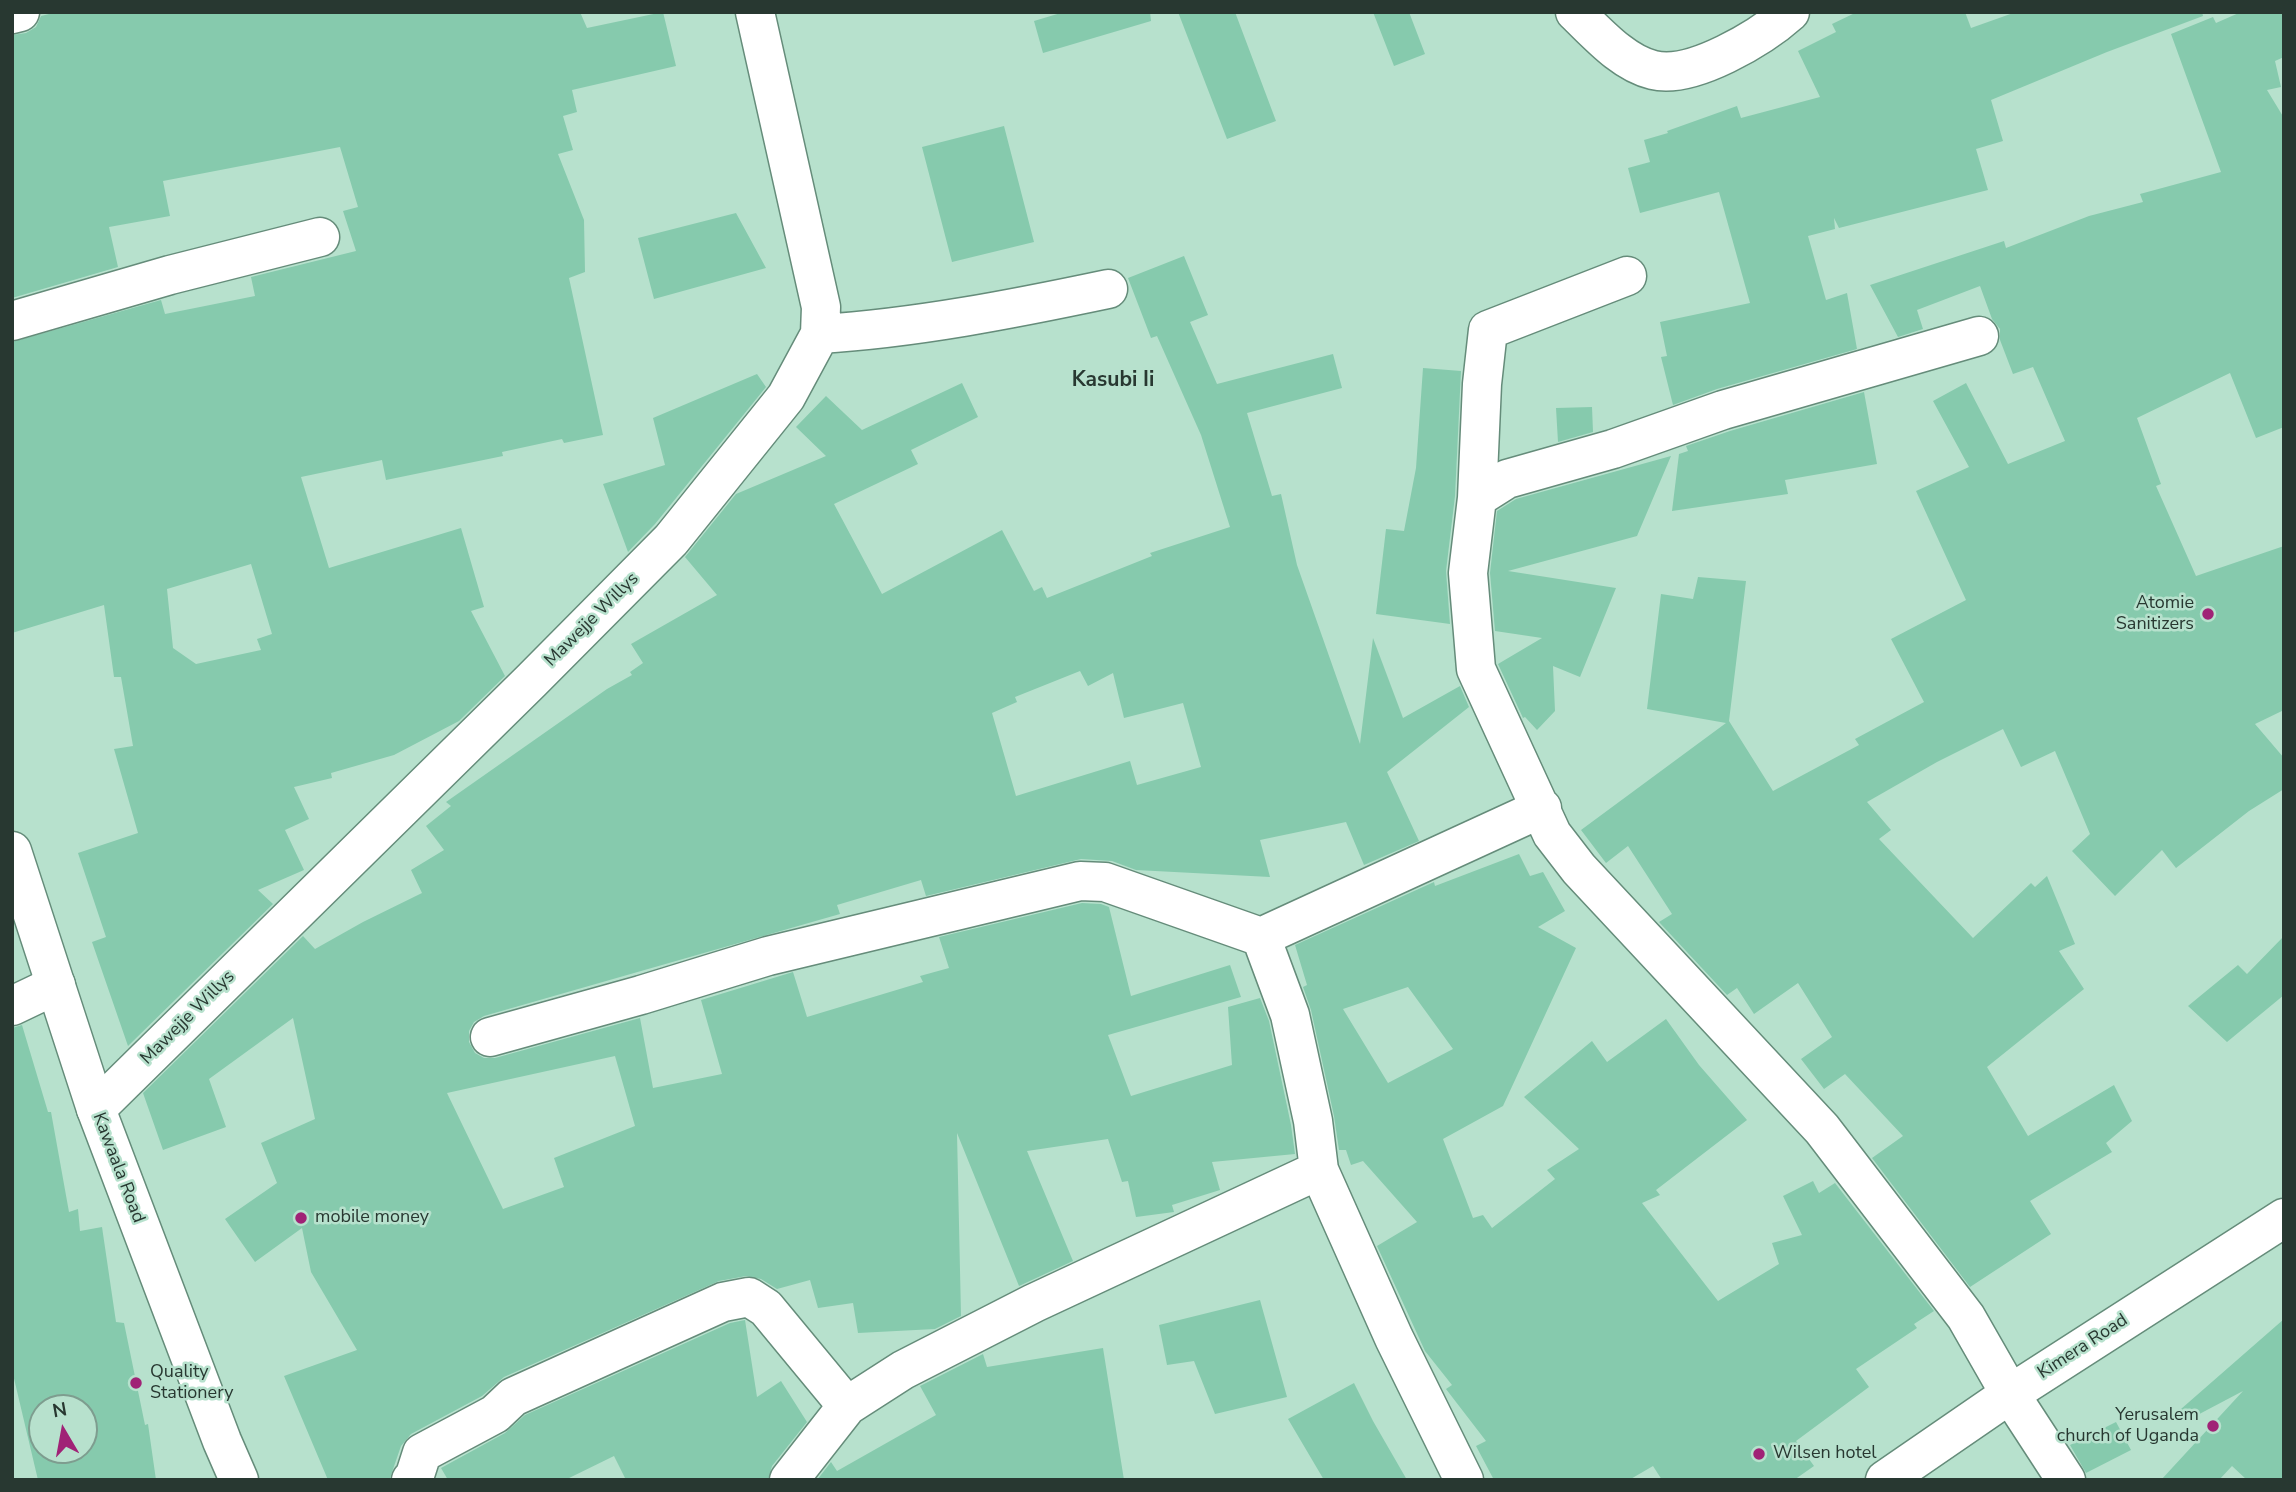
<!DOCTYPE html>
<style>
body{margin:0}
#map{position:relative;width:2296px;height:1492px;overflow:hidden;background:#b7e1cd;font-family:"Nunito Sans",sans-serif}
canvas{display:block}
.frame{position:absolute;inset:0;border:14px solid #283831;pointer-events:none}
.north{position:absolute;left:28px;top:1394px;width:70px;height:70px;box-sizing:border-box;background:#b7e1cd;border:2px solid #7e9d8f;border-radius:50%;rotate:350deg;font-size:19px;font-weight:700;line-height:28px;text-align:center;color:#283831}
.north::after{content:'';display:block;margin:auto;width:24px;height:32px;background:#a02276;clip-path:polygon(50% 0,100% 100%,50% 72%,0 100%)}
</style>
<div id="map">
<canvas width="2296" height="1492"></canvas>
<div class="frame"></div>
<div class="north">N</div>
</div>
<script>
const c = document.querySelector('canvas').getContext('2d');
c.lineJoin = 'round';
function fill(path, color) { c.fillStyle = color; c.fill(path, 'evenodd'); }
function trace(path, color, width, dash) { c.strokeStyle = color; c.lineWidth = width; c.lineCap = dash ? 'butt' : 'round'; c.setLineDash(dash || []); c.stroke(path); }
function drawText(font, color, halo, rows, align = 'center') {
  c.font = font + ' "Nunito Sans",sans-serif'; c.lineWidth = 5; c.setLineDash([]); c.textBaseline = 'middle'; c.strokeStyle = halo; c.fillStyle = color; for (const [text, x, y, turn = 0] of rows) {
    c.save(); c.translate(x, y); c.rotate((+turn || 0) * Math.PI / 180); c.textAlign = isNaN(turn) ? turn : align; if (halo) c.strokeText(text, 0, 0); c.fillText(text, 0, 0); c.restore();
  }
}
fill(new Path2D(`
 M57 12H580L587 28 663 12 676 66 572 90 577 112 563 116 573 150 558 154 584 220 585 272 569 278 603 435 564 443 562 439 502 452 503 456 386 480 382 460 301 477 329 568 461 528 484 607 471 611 505 676 459 721 394 755 331 773 332 778 294 787 309 819 285 830 304 870 258 890 273 904 128 1046 92 942 106 937 78 853 138 833 114 749 133 746 121 677H114L104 605 12 633V342L161 300 165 314 255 296 251 277 356 251 343 211 358 207 340 147 163 181 170 216 109 227 118 267 12 298V35L26 33 36 27 41 16ZM251 564 272 634 257 639 261 650 196 664 173 648 167 589Z
 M1064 12H1150L1151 21 1043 53 1034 21Z
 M1178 12H1235L1276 121 1227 139Z
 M1373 12H1409L1425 54 1394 66Z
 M1857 12H1965L1971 28 2016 12H2202L2203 16 2107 52 1991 100 2003 141 1976 149 1988 190 1839 228 1834 218 1835 229 1808 236 1826 300 1847 293 1857 349 1717 389 1673 405 1661 357 1667 356 1660 322 1750 303 1719 192 1640 213 1628 168 1650 162 1644 140 1668 133 1667 131 1737 106 1741 118 1820 97 1798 51 1836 32 1832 24Z
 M2241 12H2284V57L2275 61 2281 87 2267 90 2284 118V427L2256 438 2230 373 2137 418 2161 484 2156 486 2196 576 2284 546V710L2255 724 2284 758V789L2249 811 2176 868 2162 850 2115 896 2072 851 2090 834 2055 751 2021 767 2003 729 1937 762 1867 802 1891 830 1879 839 1973 938 2031 883 2035 887 2047 876 2075 944 2059 951 2084 989 1987 1067 2028 1136 2114 1085 2132 1121 2106 1143 2112 1152 2030 1201 2051 1234 1970 1287 1872 1158 1903 1136 1845 1074 1824 1089 1801 1059 1832 1037 1798 983 1754 1014 1737 988 1727 995 1659 922 1672 914 1628 846 1606 863 1581 830 1726 723 1647 709 1661 594 1693 599 1698 577 1746 581 1729 721 1773 791 1859 745 1855 739 1924 702 1891 639 1966 600 1916 491 1969 467 1933 401 1966 383 2008 464 2065 441 2033 367 2013 374 2000 340V329L1992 319 1980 286 1917 310 1923 329 1898 337 1870 285 2004 241 2006 248 2089 216 2143 202 2140 194 2221 172 2171 34 2213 17 2216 23Z
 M1004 126 1034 242 952 262 922 147Z
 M736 213 766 268 654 299 638 238Z
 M1184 256 1208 315 1190 322 1217 384 1333 354 1342 388 1247 413 1272 496 1281 494 1297 565 1360 744 1373 638 1403 718 1460 686 1469 707 1387 772 1419 841 1364 865 1346 822 1260 840 1270 877 1136 870 1112 861 1081 859 926 896 921 880 837 905 840 914 484 1016 474 1022 469 1031V1042L475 1053 484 1058H495L640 1018 653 1088 722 1074 701 1000 793 972 807 1017 923 982 920 976 949 968 939 937 1082 903 1101 904 1109 907 1131 996 1230 965 1241 997 1108 1035 1131 1096 1232 1065 1228 1007 1260 998 1269 1021 1291 1125 1295 1154 1212 1162 1220 1190 1172 1205 1174 1212 1136 1217 1128 1181 1122 1182 1108 1139 1027 1151 1073 1261 1019 1286 957 1133 961 1316 935 1329 858 1333 853 1303 818 1308 810 1280 777 1289 761 1279 746 1276 719 1281 504 1377 482 1396 411 1434 401 1446 390 1478 328 1480 284 1376 357 1350 311 1272 302 1228 255 1262 225 1219 277 1183 261 1143 315 1119 293 1018 209 1079 226 1127 163 1150 143 1093 303 936 315 949 363 922 422 893 411 870 444 850 426 826 451 806 446 802 607 689 632 675 630 672 643 663 631 644 717 595 685 557 736 494 826 456 796 427 826 396 862 430 962 383 978 417 911 450 918 464 834 504 882 594 1002 530 1034 591 1042 587 1047 598 1152 556 1150 553 1230 527 1201 435 1157 336 1151 338 1128 278ZM1080 671 1088 686 1113 673 1124 718 1183 703 1201 767 1137 785 1130 761 1016 796 992 713 1017 702 1015 697ZM615 1056 635 1126 554 1158 564 1187 503 1209 447 1093Z
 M1423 368 1461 371 1455 496 1446 571 1450 624 1376 614 1386 529 1404 531 1416 468Z
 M757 374 766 387 655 524 628 552 603 484 665 465 653 418Z
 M1864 392 1877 464 1785 480 1788 494 1672 511 1679 454 1688 451 1686 446 1730 431Z
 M1592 407 1593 432 1558 442 1556 408Z
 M1671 456 1637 536 1508 571 1616 588 1580 677 1553 666 1555 711 1537 730 1525 717 1523 718 1498 664 1542 638 1495 631 1490 573 1497 511 1516 499Z
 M1519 854 1530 876 1543 872 1565 911 1538 927 1576 948 1503 1106 1443 1139 1473 1218 1483 1215 1492 1228 1555 1179 1547 1170 1579 1149 1524 1097 1592 1041 1607 1062 1666 1019 1699 1065 1747 1120 1656 1190 1660 1195 1642 1203 1718 1301 1779 1264 1772 1243 1802 1235 1783 1196 1813 1181 1819 1193 1835 1183 1934 1311 1914 1324 1917 1328 1856 1369 1869 1387 1796 1441 1814 1466 1794 1480H1662L1653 1466 1629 1480H1494L1476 1446 1486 1441 1446 1389 1452 1385 1425 1351 1377 1246 1417 1222 1363 1161 1351 1165 1346 1150H1339L1334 1116 1311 1010 1303 987 1307 985 1295 945 1434 882 1435 886ZM1408 987 1453 1049 1388 1083 1343 1009Z
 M2284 936V995L2227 1042 2188 1006 2238 965 2247 974Z
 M22 1025 48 1112H51L69 1212 78 1209 80 1231 102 1227 116 1322 124 1323 145 1425 148 1424 156 1480H38L12 1370V1028ZM42 1408H84V1450H42Z
 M1260 1300 1287 1397 1215 1414 1194 1361 1167 1365 1159 1325Z
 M2284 1319V1480H2247L2232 1466 2219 1480H2161L2243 1391 2188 1420 2181 1409Z
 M745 1320 757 1397 781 1381 807 1422 772 1466 768 1480H626L614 1456 565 1480H448L441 1468 505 1433 525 1415 730 1323Z
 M1103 1348 1124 1480H817L831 1462 837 1471 936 1415 920 1386 983 1354 987 1367Z
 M1354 1383 1373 1421 1407 1480H1324L1288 1419Z
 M2116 1422 2131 1450 2086 1473 2070 1445Z`), '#86caad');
const minor = new Path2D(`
 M1575 12C1597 33 1623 63 1653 70 1692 80 1762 37 1790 12
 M12 14 20 12
 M12 321 170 275 320 237
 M820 334C916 328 1013 309 1108 289
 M1979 336 1723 410 1613 449 1507 479 1477 498 1468 573 1476 669 1552 834 1579 869 1822 1129 1966 1317 2010 1394 2066 1480
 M1477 498 1482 384 1488 330 1627 276
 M1261 937 1290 1015 1313 1121 1319 1170 1394 1338 1464 1480
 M12 1006 56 985
 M490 1037 641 995 768 956 1080 881 1105 882 1261 937 1542 808
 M96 1109 531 681 671 540 786 397 820 334 821 307 755 12
 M411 1480 414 1478 422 1453 495 1414 513 1397 723 1302 749 1297 766 1308 847 1406
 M789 1480 847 1406 903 1370 1034 1303 1319 1170`);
const tertiary = new Path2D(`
 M12 851 96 1109 222 1441 239 1480
 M1885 1480 2010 1394 2284 1218`);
trace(minor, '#658c7a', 41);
trace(tertiary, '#658c7a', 41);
trace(minor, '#fff', 38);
trace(tertiary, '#fff', 38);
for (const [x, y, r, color] of [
 [2208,614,7,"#a02276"],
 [301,1218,7,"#a02276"],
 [136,1383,7,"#a02276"],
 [2213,1426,7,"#a02276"],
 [1759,1454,7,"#a02276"]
]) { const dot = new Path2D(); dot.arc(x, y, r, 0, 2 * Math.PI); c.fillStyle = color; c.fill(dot); trace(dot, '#b7e1cd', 2.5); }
drawText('18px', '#283831', '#b7e1cd', [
 ["Atomie",2194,604,"right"],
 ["Sanitizers",2194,625,"right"],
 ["mobile money",315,1218],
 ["Quality",150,1373],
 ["Stationery",150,1394],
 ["Yerusalem",2199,1416,"right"],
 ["church of Uganda",2199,1437,"right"],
 ["Wilsen hotel",1773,1454]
], 'left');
drawText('18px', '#283831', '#b7e1cd', [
 ["Mawejje Willys",592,620,-45],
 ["Mawejje Willys",188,1018,-45],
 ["Kawaala Road",118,1168,69],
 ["Kimera Road",2083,1347,-33]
]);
drawText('bold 21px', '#283831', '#b7e1cd', [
 ["Kasubi Ii",1113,381]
]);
</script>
